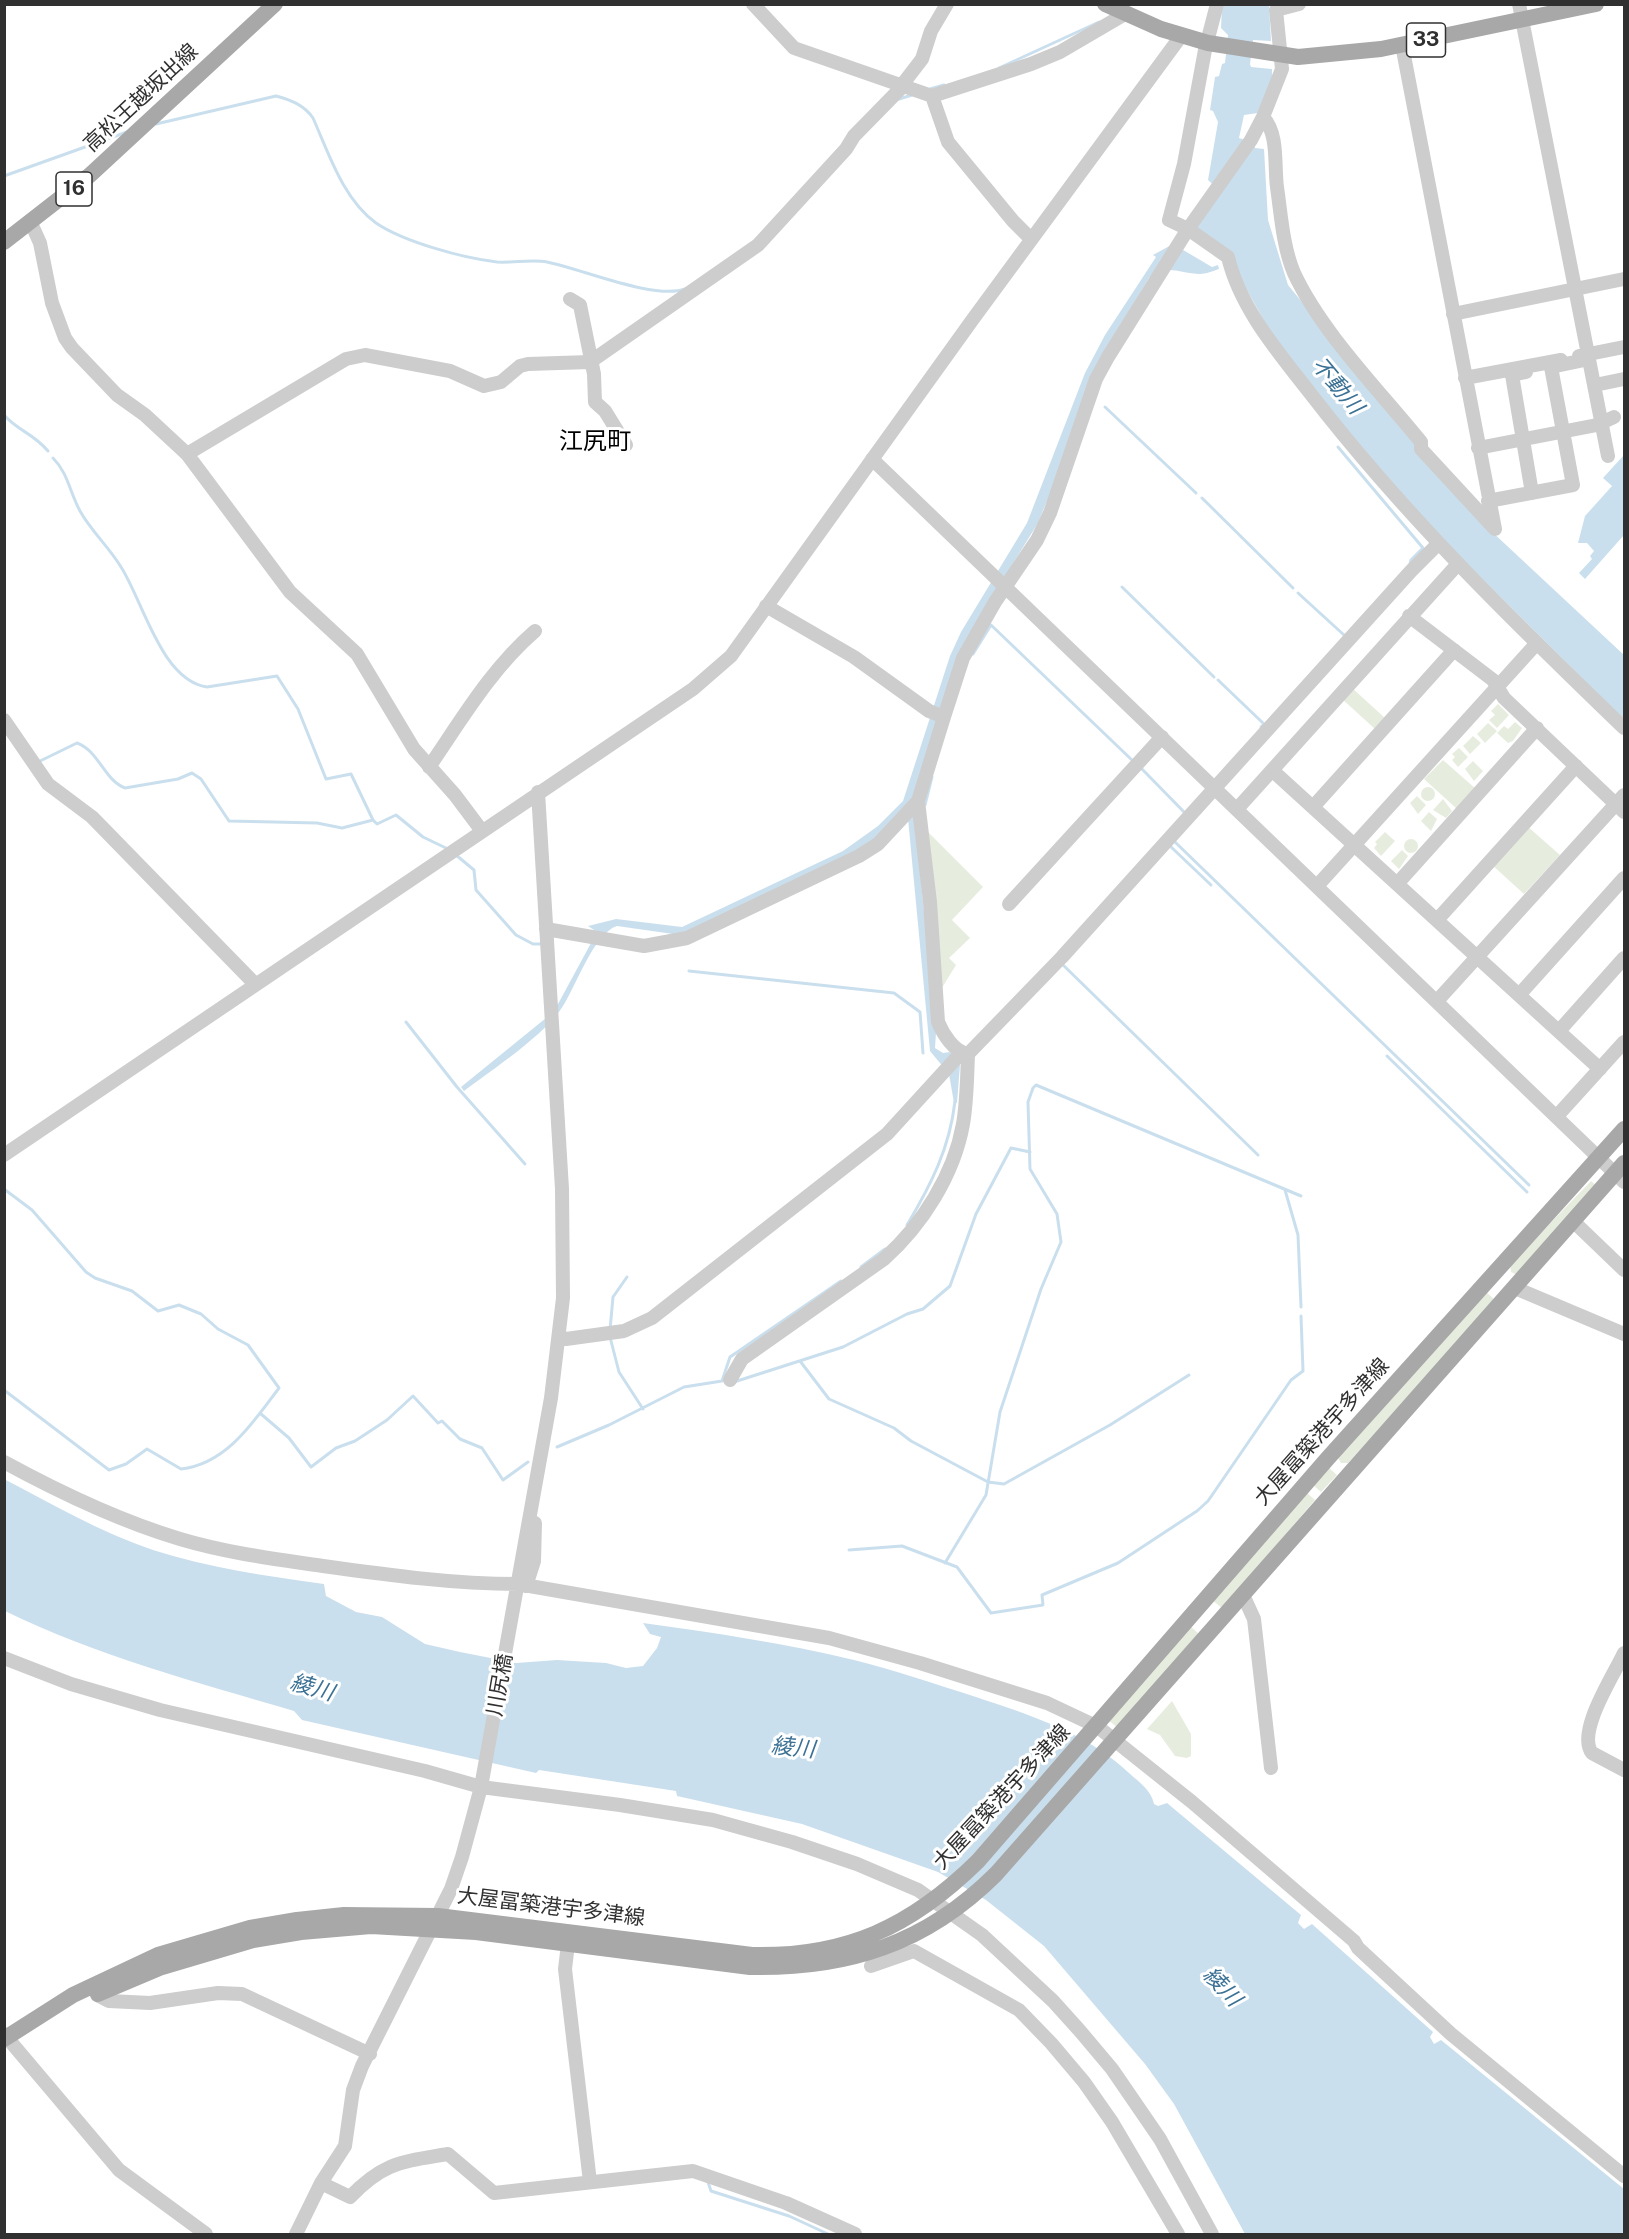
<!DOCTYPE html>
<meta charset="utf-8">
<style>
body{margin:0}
#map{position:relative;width:1629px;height:2239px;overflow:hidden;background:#fff;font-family:"Public Sans",sans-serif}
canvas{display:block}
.frame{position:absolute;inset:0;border:6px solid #303030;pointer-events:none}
</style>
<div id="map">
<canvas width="1629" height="2239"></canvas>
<div class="frame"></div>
</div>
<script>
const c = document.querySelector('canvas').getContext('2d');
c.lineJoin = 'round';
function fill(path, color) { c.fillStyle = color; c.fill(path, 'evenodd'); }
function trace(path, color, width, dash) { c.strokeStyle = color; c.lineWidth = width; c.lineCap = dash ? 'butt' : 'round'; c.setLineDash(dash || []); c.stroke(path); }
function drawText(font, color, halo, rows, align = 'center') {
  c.font = font + ' "Public Sans","Noto Sans JP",sans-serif'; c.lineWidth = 6; c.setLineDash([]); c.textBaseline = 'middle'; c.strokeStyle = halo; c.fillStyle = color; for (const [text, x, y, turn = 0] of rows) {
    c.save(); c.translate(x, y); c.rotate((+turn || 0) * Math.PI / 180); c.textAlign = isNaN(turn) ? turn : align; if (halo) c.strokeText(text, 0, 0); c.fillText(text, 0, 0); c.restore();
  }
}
fill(new Path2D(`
 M1351 687 1385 718 1375 729 1341 698Z
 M1498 704 1509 715 1497 728 1489 720 1495 715 1491 711Z
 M1515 722 1522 728 1513 741 1508 743 1497 733 1504 726 1508 729Z
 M1488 723 1497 731 1485 743 1477 734Z
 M1473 736 1481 743 1470 754 1463 746Z
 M1459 748 1468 757 1458 767 1452 760 1455 757 1452 754Z
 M1443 760 1476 789 1457 809 1424 779Z
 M1473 761 1483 771 1474 781 1465 769Z
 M1421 794a7 7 0 1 1 14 0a7 7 0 1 1-14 0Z
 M1417 796 1426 805 1418 814 1410 803Z
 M1443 799 1452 811 1446 818 1433 810Z
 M1429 812 1437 819 1431 831 1421 821Z
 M1527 826 1560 855 1524 894 1491 864Z
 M928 832 983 887 952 920 970 938 949 958 956 965 940 991Z
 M1385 832 1395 841 1381 856 1374 848 1377 844 1375 842Z
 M1404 846a7 7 0 1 1 14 0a7 7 0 1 1-14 0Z
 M1402 850 1408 856 1399 869 1391 861Z
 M1591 1181 1597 1186 1517 1275 1511 1272 1510 1265Z
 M1487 1293 1493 1298V1303L1348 1463H1341L1338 1458Z
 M1328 1467 1337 1475 1321 1492 1313 1485Z
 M1306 1492 1315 1500 1222 1608 1212 1600Z
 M1189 1625 1199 1634 1118 1728 1108 1720Z
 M1172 1701 1191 1734V1756L1187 1758 1175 1756 1160 1735 1147 1729Z`), '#e6edde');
fill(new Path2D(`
 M1222 5H1269L1271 41 1253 40 1250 64 1251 67 1272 69V84L1258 113 1244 115 1239 138 1255 143V148L1264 149 1268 220 1288 285 1489 529 1624 655V720L1396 493 1272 335 1238 274 1196 228 1221 192 1208 180 1218 122 1213 111 1210 110 1215 77 1219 76 1222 64 1225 63 1228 35 1221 28Z
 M1173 244 1212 267 1218 265 1219 269C1213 271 1206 274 1200 274 1181 274 1165 263 1149 278L1112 340 1038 523 970 633 916 831 936 1033 935 1048 943 1053 950 1052 960 1065 957 1103H954L949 1074 930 1051 907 808 863 849 689 931 673 934 617 926C594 933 576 986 563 1006 545 1035 493 1069 464 1091L461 1087 546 1018 558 1004 597 932 588 926 616 919 682 927 843 851 878 826 903 801 950 656 961 632 1027 523 1085 373 1105 335 1156 257 1153 255Z
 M1624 455V535L1585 579 1579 573 1592 559 1590 556 1594 551 1587 543H1578L1585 516 1612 486 1603 478Z
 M4 1479C52 1504 102 1533 153 1550 209 1568 266 1576 324 1584L326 1596 356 1612 382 1617 425 1644 460 1652 516 1663 557 1660 606 1663 626 1668 643 1666 657 1648 661 1637 650 1634 643 1623C714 1633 785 1643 854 1660 895 1670 935 1684 976 1697 1030 1715 1087 1733 1129 1773 1140 1783 1151 1790 1154 1804L1158 1806 1167 1803 1301 1915 1298 1923 1304 1929 1312 1924 1433 2032 1430 2037 1434 2044 1441 2040 1624 2189V2234H1245L1174 2104 1145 2064 1044 1946 986 1900 938 1872 802 1824 677 1796 676 1791 539 1770 536 1773 302 1720 294 1711C196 1682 97 1656 5 1611Z`), '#cadfed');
trace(new Path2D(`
 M999 68 1099 22
 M930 89 944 85
 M899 99 912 95
 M156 124 276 96C291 100 304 105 313 118 329 154 343 199 376 223 404 242 463 258 497 262 514 263 532 259 547 262 582 269 654 300 685 289
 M4 176 127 132
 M1105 407 1196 493
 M4 415C18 431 33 433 48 451
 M1338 447 1423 548 1411 560 1410 564
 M53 458C68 473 70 493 80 511 91 531 109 547 121 567 143 601 161 680 207 687L277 676 298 709 326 779 351 774 373 820
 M1202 498 1293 588
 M1122 587 1214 677
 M1298 593 1344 635
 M973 654 991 625 1133 761
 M1218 680 1264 724 1261 727
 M38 762 77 743C99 751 104 780 125 788L178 779 192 773 201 779 229 821 317 823 342 828 373 820 377 824 396 815 423 837 448 849
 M1140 767 1185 813
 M925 805 932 777
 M1175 842 1529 1185
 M1169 845 1211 885
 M456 855 474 870 476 890 516 935 533 944H542
 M1062 964 1258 1155
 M689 971 894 993 920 1012 923 1053
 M406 1022 457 1087 525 1164
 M1387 1056 1527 1192
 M4 1189 32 1210 86 1272 95 1278 132 1291 158 1311 179 1305 201 1314 218 1329 248 1345 279 1388C254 1421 227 1464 181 1469L147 1449 126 1464 109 1470 4 1390
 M1285 1190 1298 1235 1301 1307
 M907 1225C931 1185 950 1147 955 1101
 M861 1267 885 1249
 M610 1330 613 1297 627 1277
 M610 1337 619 1372 643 1409
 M800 1361 829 1399 894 1428 911 1441 988 1482 1004 1484 1110 1425 1189 1375
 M722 1381 730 1357 841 1281
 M734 1382 843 1347 907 1314 923 1309 950 1286 976 1214 1011 1148 1030 1152
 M261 1414 289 1438 311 1467 336 1448 355 1441 387 1420 413 1396 438 1423 442 1421 460 1439 482 1448 503 1480 528 1462
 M557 1447 609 1425 684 1387 722 1381
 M849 1550 902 1546 957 1567 991 1613 1043 1605 1042 1595 1118 1563 1197 1511 1208 1501 1291 1380 1303 1371 1301 1316
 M945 1563 986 1495 1000 1412 1041 1289 1061 1242 1057 1214 1030 1169 1028 1102 1033 1088 1036 1085 1301 1196
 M708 2182 711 2191 789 2216 828 2234`), '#cadfed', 3);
trace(new Path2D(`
 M753 4 794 48 932 96 1031 64 1060 52 1125 14
 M1217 4 1205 50 1184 164 1169 220 1188 229 1228 257C1240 308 1278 352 1310 393 1404 515 1513 621 1624 728
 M1519 4 1608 456
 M1402 45 1495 529
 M902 85 922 59 931 31 947 4
 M932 96 948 142 1013 221 1031 239
 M1263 117C1279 134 1274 165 1277 187 1281 215 1283 247 1294 273 1322 333 1379 390 1421 442V449L1494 528
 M31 223 40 243 52 303 65 338 72 348 117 395 145 415 187 454 290 592 357 654 414 749 455 795 482 831
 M570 299 580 305 594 374 595 402 605 411 626 445
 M1453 314 1624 279
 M1579 356 1624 347
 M1526 372 1512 375 1532 493
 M1465 378 1561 360
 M1595 385 1624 379
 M1478 448 1597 425 1614 417
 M187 454 346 359 365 355 450 371 484 386 501 382 520 366 528 364 590 362 758 245 846 149 854 136 903 86
 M872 459 1624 1182
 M1488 501 1573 485 1551 367 1589 359
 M766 606 854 657 929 711 944 717
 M1409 616 1493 680 1504 698 1624 812
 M4 720 48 784 92 817 255 984
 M429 767C462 719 491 669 535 631
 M1273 771 1600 1069
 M1313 807 1454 650
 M1237 809 1457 565
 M1397 884 1537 728
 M1317 886 1537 643
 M1009 904 1162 737
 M1437 920 1576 766
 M546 929 644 946 687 938 859 856 878 844 918 801
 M1519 995 1624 878
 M1437 1001 1624 795
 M1559 1031 1624 958
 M968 1054C954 1052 943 1034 938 1022L930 902 918 801 944 717 963 658 995 602 1037 540 1050 513 1096 379 1108 357 1188 229 1251 140 1263 117 1282 69 1276 10 1299 4
 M1557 1116 1624 1042
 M4 1155 693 689 731 656 973 319 1181 36
 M1574 1222 1624 1270
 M1515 1288 1624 1334
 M559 1337 566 1339 624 1331 652 1318 887 1134 961 1053
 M730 1380 742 1359 884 1259C922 1225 954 1175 963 1124 967 1101 967 1078 968 1054L1062 957 1411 571 1438 544
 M4 1462C59 1492 120 1521 180 1539 227 1553 275 1559 323 1566 388 1575 453 1584 518 1584L829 1638 920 1663 1047 1703 1098 1727 1192 1802 1354 1941 1358 1948 1451 2034 1624 2176
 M526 1586 534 1561 535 1523
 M1243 1595 1254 1619 1271 1768
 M1624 1653C1614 1675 1576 1732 1592 1753L1624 1770
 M4 1658 71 1684 160 1710 425 1771 481 1787 620 1805 713 1820 792 1842 857 1864 918 1890 982 1935 1053 2001 1080 2031 1112 2069 1160 2139 1212 2234
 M568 1944 565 1969 590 2182
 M871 1966 914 1951 1019 2010 1051 2043 1084 2082 1112 2122 1178 2234
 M97 1995 109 2001 150 2003 218 1993 242 1994 370 2054
 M4 2034 119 2170 206 2234
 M321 2183 350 2197C384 2162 401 2162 448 2154L494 2193 693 2171 786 2203 855 2234
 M296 2234 321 2183 345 2146 353 2090 362 2066 451 1889 462 1857 481 1787 551 1398 563 1298 562 1189 538 792`), '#cdcdcd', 14);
trace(new Path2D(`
 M1105 4 1161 29 1208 43 1298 57 1381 49 1596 4
 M4 242 90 175 275 4
 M98 1994 162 1967 253 1940 301 1932 371 1926 476 1932 750 1967C847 1969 926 1944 996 1874L1624 1163
 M4 2039 73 1995 158 1955 250 1928 297 1920 344 1915 438 1916 752 1955C846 1957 911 1927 978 1861L1328 1458 1624 1129`), '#a8a8a8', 16);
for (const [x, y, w] of [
 [1426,40,39],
 [74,189,36]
]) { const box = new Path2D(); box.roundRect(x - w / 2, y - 17, w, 34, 4.5); c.fillStyle = '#fff'; c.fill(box); trace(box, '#303030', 1.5); }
drawText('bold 20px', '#303030', null, [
 ["33",1426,40],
 ["16",74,189]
]);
drawText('21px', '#303030', '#fff', [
 ["高松王越坂出線",141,98,-43],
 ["大屋冨築港宇多津線",1322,1432,-48],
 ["川尻橋",500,1685,-80],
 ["大屋冨築港宇多津線",1002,1797,-47],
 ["大屋冨築港宇多津線",551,1907,7]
]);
drawText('italic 22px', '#3b7195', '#fff', [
 ["不動川",1337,386,50],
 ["綾川",312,1688,16],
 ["綾川",793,1748,6],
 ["綾川",1222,1987,47]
]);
drawText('24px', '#000', '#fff', [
 ["江尻町",595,442]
]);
</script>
